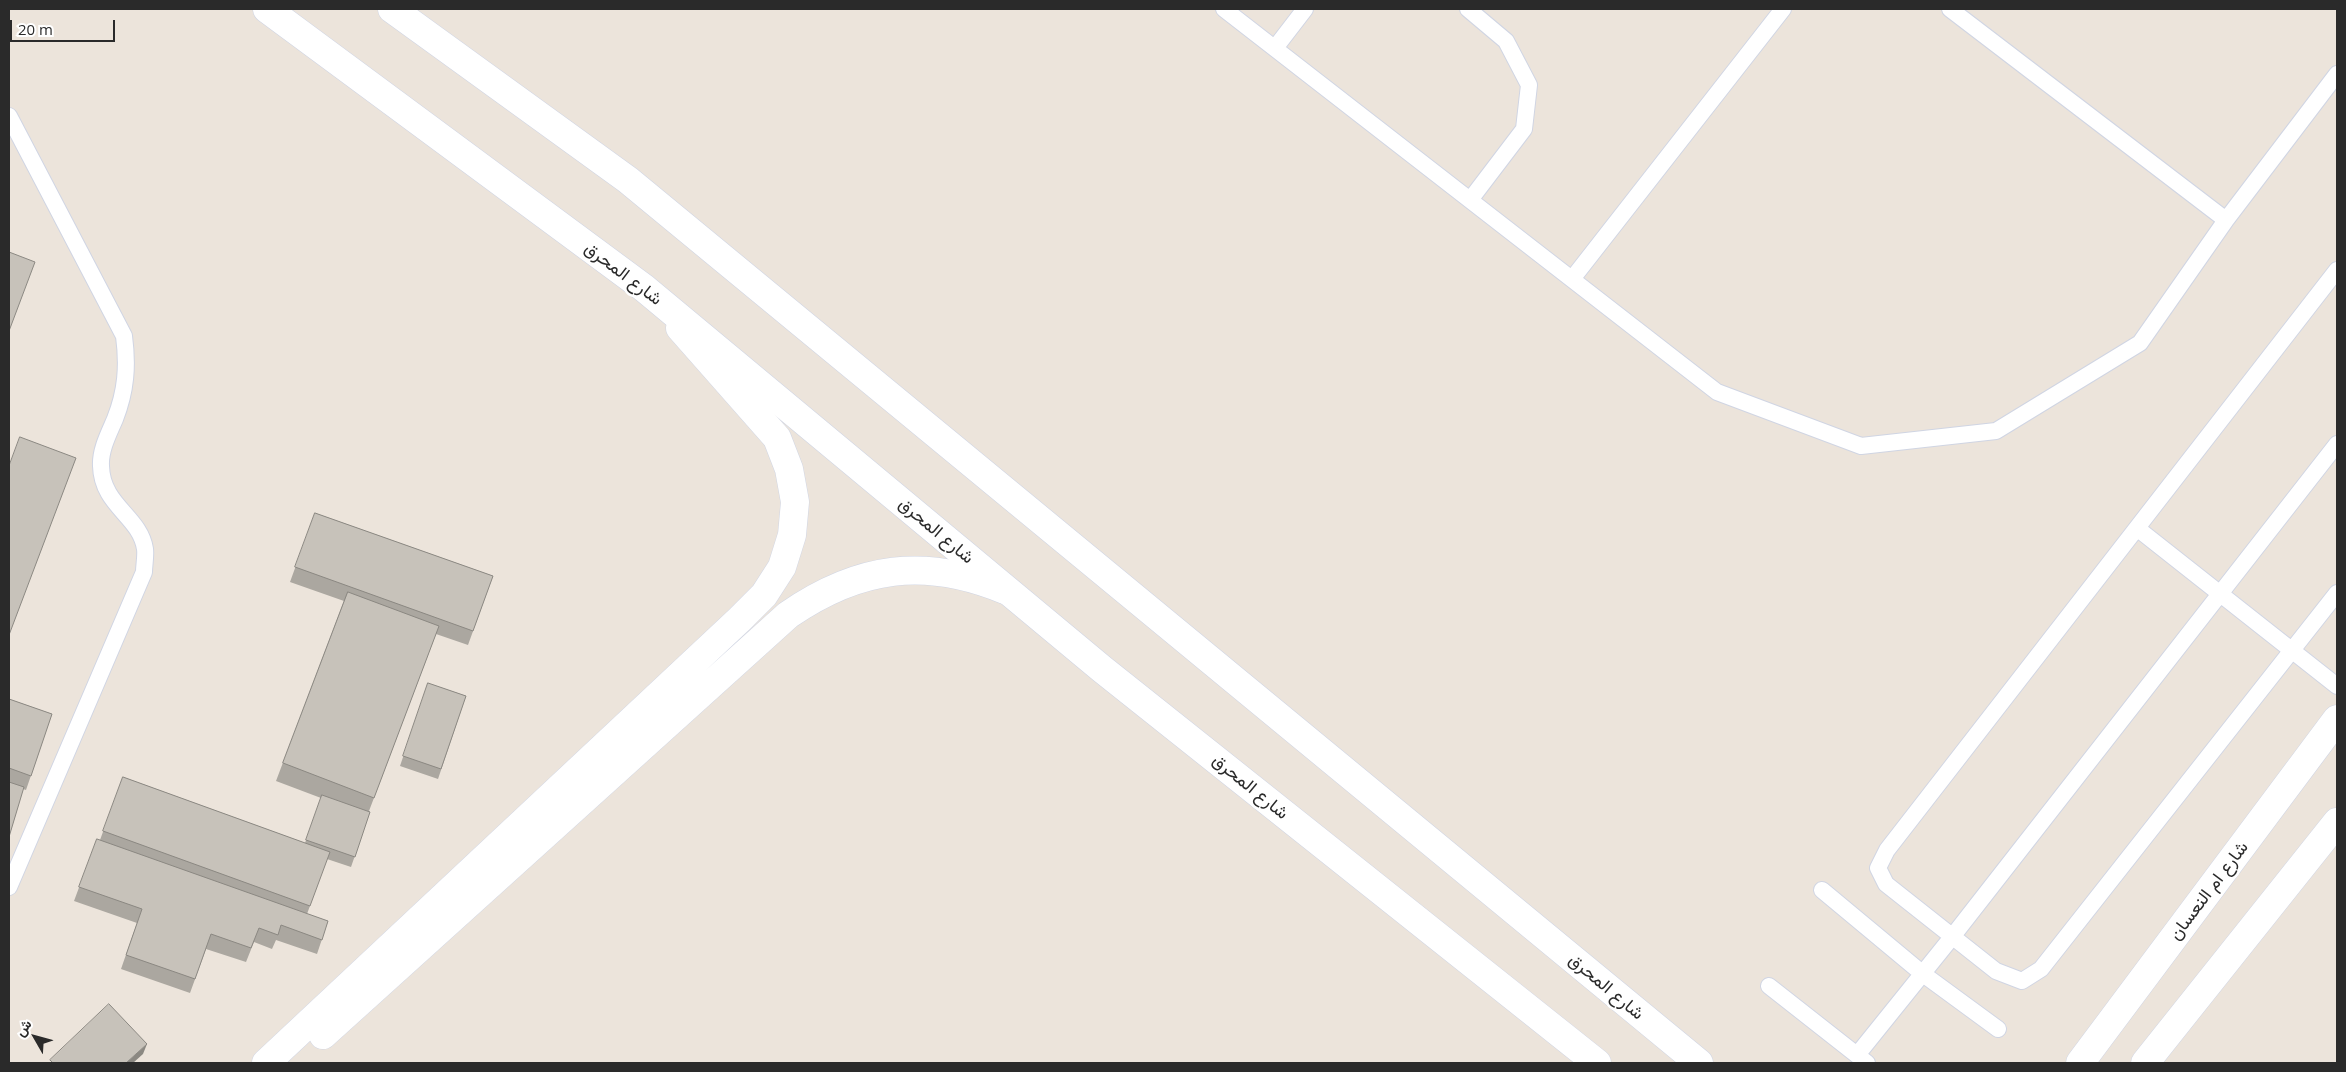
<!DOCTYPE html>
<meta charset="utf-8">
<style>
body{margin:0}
#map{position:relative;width:2346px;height:1072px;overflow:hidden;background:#ece4db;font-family:"Open Sans",Vazirmatn,sans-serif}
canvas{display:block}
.frame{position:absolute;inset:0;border:10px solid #2a2a2a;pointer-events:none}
.north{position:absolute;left:10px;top:1012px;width:50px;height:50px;-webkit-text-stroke:4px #fff;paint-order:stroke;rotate:308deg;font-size:14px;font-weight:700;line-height:20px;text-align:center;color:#2a2a2a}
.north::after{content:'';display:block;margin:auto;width:18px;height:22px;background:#2a2a2a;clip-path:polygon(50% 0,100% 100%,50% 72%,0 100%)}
.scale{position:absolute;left:10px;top:20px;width:105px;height:22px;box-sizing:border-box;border:2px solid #2a2a2a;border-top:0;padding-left:6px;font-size:15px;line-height:18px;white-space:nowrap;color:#2a2a2a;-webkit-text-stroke:4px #fff;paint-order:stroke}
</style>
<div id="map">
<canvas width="2346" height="1072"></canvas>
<div class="frame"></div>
<div class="north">ش</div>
<div class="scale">20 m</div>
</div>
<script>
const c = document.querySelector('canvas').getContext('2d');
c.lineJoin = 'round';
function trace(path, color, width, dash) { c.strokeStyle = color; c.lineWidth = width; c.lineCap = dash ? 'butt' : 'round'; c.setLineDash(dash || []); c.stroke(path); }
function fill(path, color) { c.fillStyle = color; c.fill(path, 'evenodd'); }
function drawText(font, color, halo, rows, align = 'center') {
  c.font = font + ' "Open Sans",Vazirmatn,sans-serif'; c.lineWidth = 5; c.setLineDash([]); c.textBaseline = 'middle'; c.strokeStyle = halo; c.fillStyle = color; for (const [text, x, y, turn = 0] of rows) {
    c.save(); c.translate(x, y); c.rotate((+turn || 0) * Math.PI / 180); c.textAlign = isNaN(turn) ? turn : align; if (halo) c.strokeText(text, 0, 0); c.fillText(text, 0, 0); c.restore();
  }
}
const service = new Path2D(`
 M1224 9 1717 392 1861 446 1996 431 2140 343 2226 220 2337 74
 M1468 9 1506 41 1529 85 1524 129 1470 200
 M1950 9 2226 220
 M1275 48 1305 9
 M9 116 124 336C128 366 126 391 115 419 109 433 100 450 101 466 102 506 140 516 145 549 146 556 144 565 144 572L9 887
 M2337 270 1887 850 1878 868 1886 884 1996 971 2022 981 2041 969 2337 593
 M1572 279 1783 9
 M2138 529 2337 686
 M1822 890 1923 974 1998 1029
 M1769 986 1867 1063
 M1857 1055 1952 937 2337 444`);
const minor = new Path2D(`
 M323 1035 788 615C859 566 925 557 1005 590
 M266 1063 740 619 764 595 782 567 792 535 795 502 789 469 777 438 680 328`);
const secondary = new Path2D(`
 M267 9 644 288 1102 669 1597 1063
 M392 9 628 180 1699 1063
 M2080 1063 2337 719
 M2145 1063 2337 822`);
trace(service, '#d0d5e3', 18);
trace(minor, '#d0d5e3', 29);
trace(secondary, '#d0d5e3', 29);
trace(service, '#fff', 16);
trace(minor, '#fff', 28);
trace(secondary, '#fff', 28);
fill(new Path2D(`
 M315 513 493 576 468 645 436 634 369 811 370 812 351 867 327 859 307 914 328 921 317 954 276 940 272 949 254 942 246 962 206 949 190 993 121 969 137 923 74 901 97 839 100 840 123 777 305 843 321 798 276 781 344 601 290 582Z
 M428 683 466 696 438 779 400 766Z
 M9 699 52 714 26 790 23 789 9 837Z`), '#aba7a0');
fill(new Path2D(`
 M147 1044 143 1054 133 1063H126Z`), '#8b8882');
const building = new Path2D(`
 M9 252 35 262 9 331Z
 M20 437 76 458 9 635V466Z
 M315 513 493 576 473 631 295 567Z
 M348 592 439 626 374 798 283 763Z
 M428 683 466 696 441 769 403 756Z
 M9 699 52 714 31 776 9 768Z
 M123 777 330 852 310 906 103 831Z
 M9 782 24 787 9 837Z
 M322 795 370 812 355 857 306 840Z
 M97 839 328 921 322 940 281 925 278 935 259 928 251 948 211 934 195 979 126 955 142 909 79 887Z
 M109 1004 147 1044 126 1063H53L50 1060Z`);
fill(building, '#c7c2ba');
trace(building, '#8b8882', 1);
drawText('18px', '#2a2a2a', '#fff', [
 ["شارع المحرق",623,274,37],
 ["شارع المحرق",936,531,40],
 ["شارع المحرق",1250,787,39],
 ["شارع ام النعسان",2209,891,-53],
 ["شارع المحرق",1606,987,40]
]);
</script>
